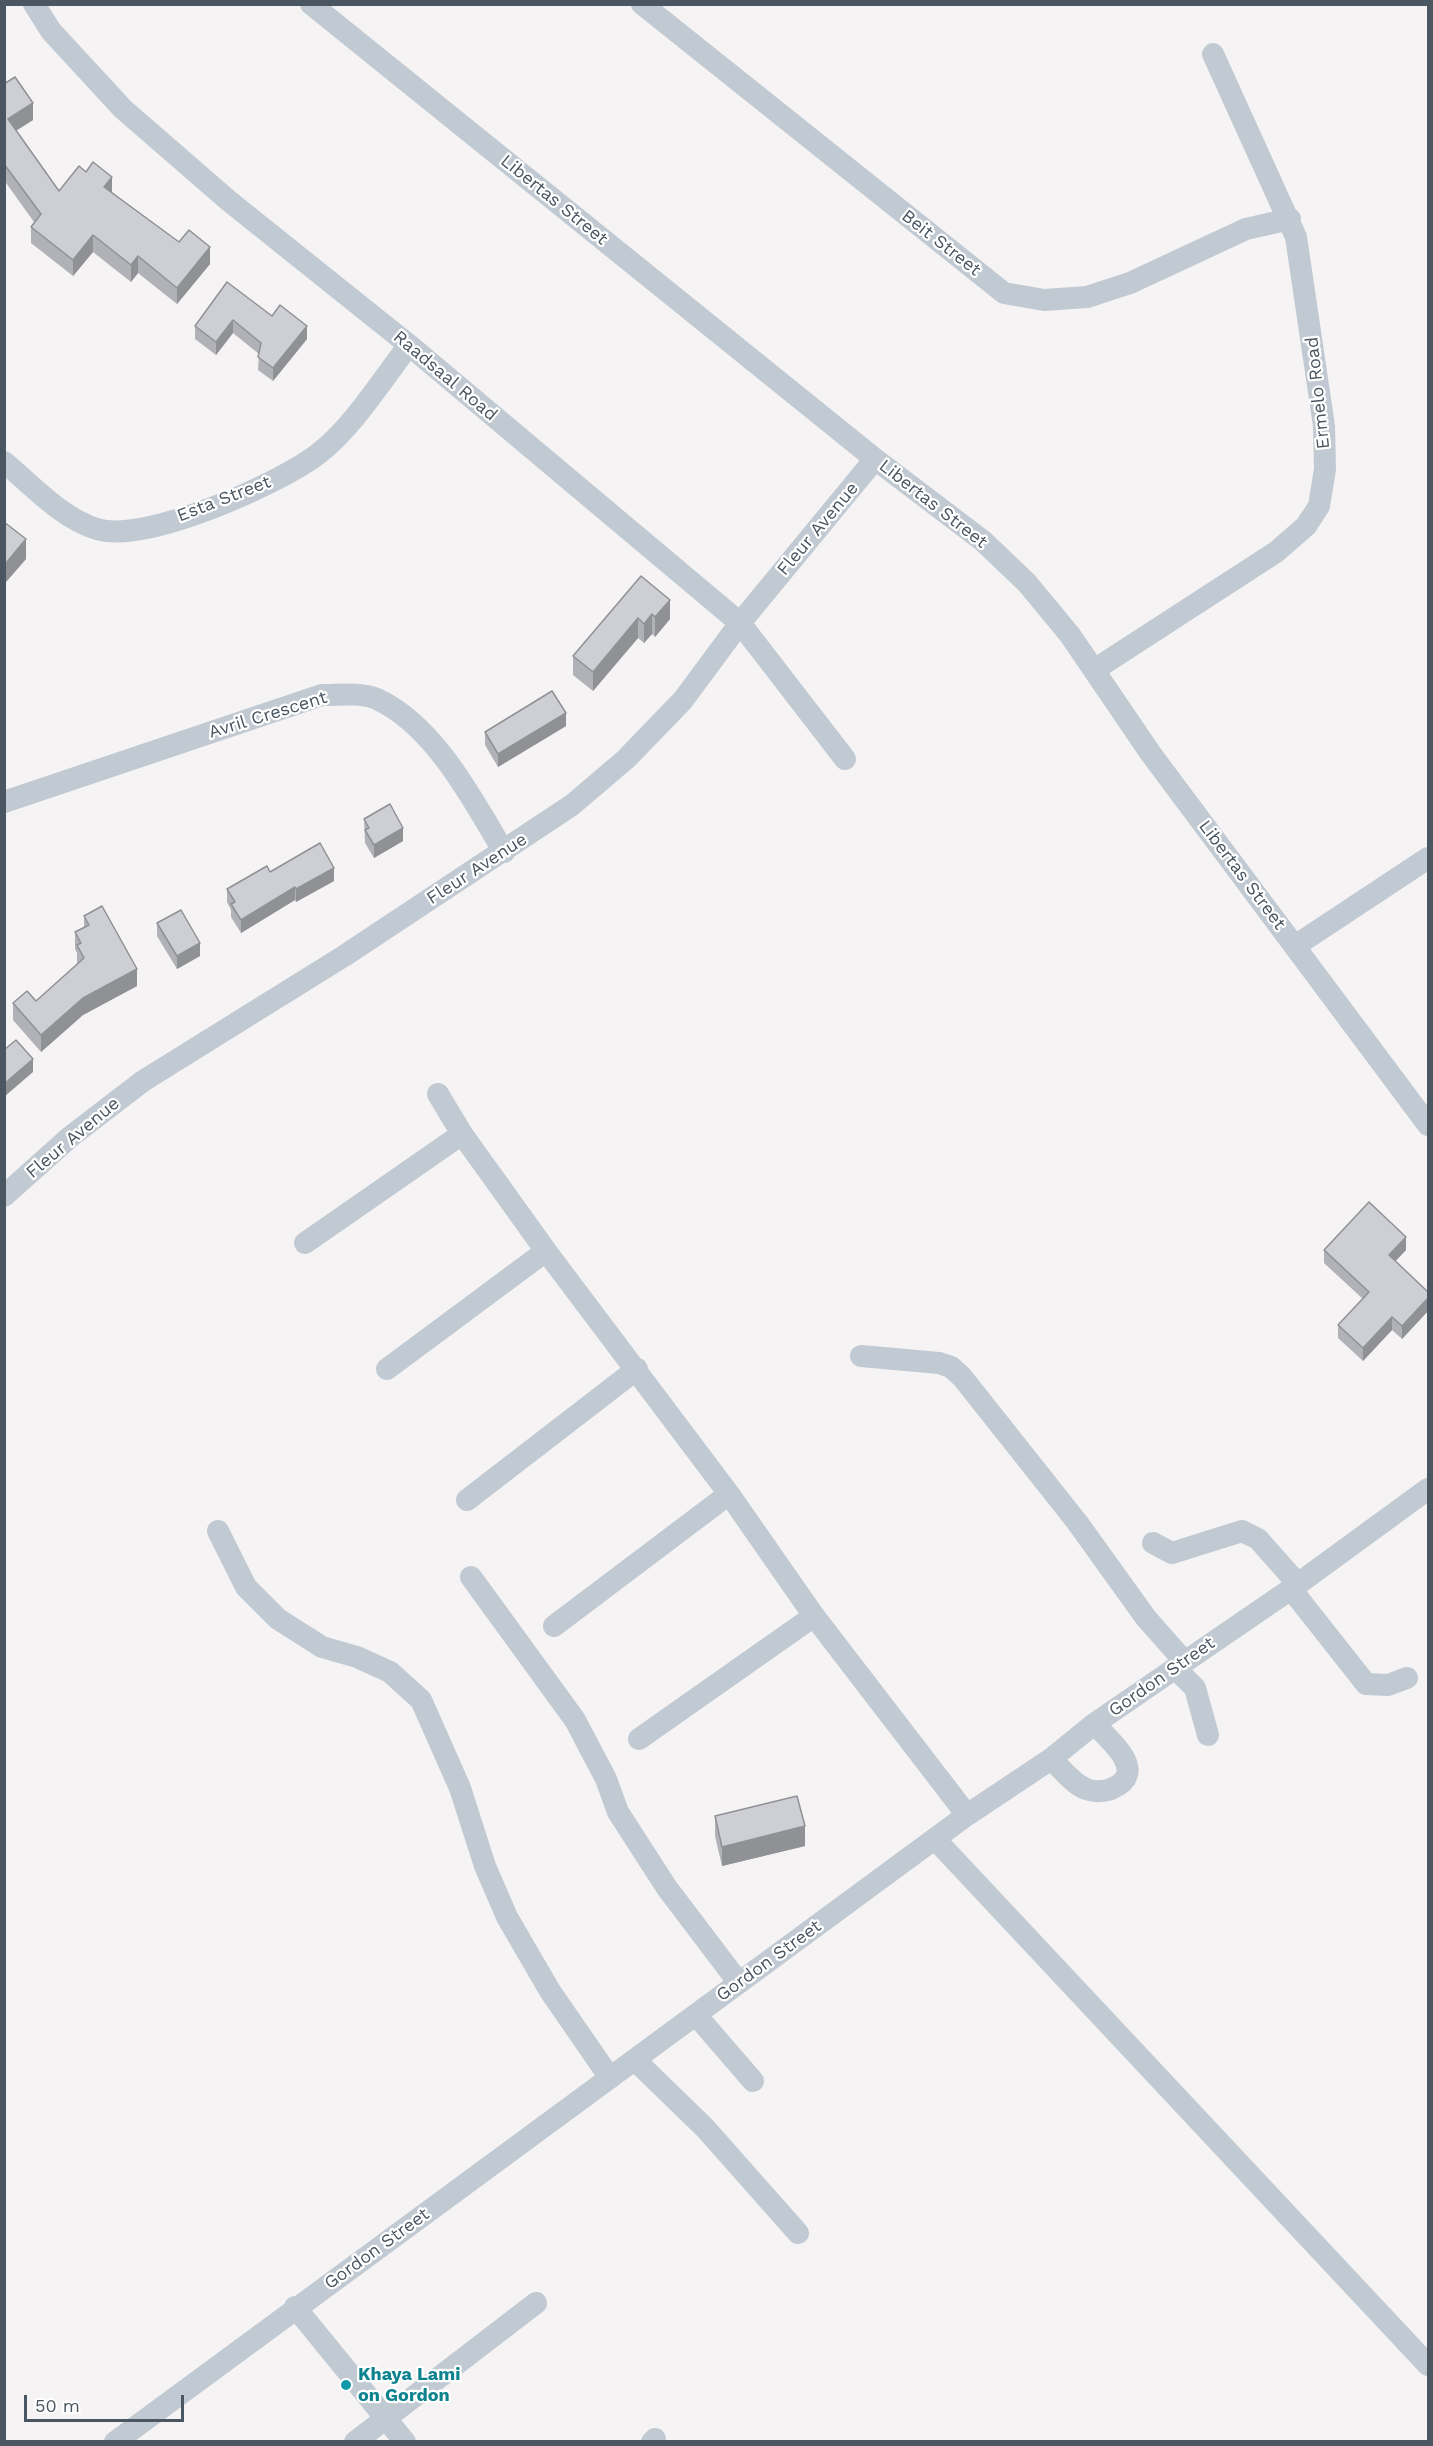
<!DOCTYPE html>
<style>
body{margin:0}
#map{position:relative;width:1433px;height:2446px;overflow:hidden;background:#f5f3f3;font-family:"Work Sans",sans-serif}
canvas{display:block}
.frame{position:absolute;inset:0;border:6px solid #4a5661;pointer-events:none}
.scale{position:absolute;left:24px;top:2395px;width:160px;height:27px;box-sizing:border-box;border:3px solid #4a5661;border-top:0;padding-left:8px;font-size:18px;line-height:21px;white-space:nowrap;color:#4a5661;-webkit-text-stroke:4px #fff;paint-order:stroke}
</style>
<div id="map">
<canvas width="1433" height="2446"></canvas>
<div class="frame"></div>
<div class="scale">50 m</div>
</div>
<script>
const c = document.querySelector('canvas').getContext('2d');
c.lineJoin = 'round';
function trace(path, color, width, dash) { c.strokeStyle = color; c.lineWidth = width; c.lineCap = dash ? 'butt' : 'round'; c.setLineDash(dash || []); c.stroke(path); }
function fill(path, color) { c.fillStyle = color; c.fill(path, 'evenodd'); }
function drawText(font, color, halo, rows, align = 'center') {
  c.font = font + ' "Work Sans",sans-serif'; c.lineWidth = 4.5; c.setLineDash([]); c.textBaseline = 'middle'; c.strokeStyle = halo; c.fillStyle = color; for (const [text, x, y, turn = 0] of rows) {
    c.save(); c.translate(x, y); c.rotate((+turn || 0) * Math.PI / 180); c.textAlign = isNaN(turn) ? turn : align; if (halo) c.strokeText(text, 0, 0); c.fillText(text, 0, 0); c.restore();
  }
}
trace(new Path2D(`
 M34 4 51 31 123 109 229 201 409 345 740 623 845 759
 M311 4 875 459 983 541 1027 583 1070 635 1151 754 1428 1125
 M642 4 1004 293 1044 300 1087 297 1130 283 1246 229 1290 219
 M4 462C32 485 61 518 97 529 145 544 279 484 318 454 353 427 382 380 409 345
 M1094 670 1276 552 1306 526 1319 506 1325 469 1324 426 1296 237 1213 54
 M4 802 322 695C340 695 361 692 377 699 435 726 473 800 504 852
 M1295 946 1428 858
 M438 1094 462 1134 546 1251 729 1494 814 1616 967 1815
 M4 1196 70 1137 143 1081 344 956 572 805 626 759 683 700 740 623 875 459
 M305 1243 462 1134
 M861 1356 939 1363 951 1367 962 1377 1077 1522 1146 1618 1184 1661
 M387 1369 546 1251
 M467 1500 637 1369
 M218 1531 246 1587 278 1619 322 1647 357 1657 390 1672 421 1700 460 1788 485 1866 507 1917 550 1991 610 2078
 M1153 1543 1172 1553 1242 1531 1258 1539 1298 1584
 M471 1577 575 1720 606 1779 618 1812 667 1888 739 1983
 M1291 1589 1366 1684 1388 1685 1407 1678
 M554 1626 729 1494
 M1175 1668 1195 1688 1208 1735
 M639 1739 814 1616
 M1051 1759C1061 1768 1073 1784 1086 1789 1093 1792 1106 1792 1113 1788 1149 1772 1109 1739 1094 1724
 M935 1839 1428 2365
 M696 2015 753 2081
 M635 2060 705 2128 798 2233
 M295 2307 405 2442
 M115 2442 967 1815 1051 1759 1094 1724 1291 1589 1428 1489
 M355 2442 536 2303
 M652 2442 655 2439`), '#c1cad2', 22);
fill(new Path2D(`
 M4 84 33 120 16 130 59 191 112 192 179 242 210 264 177 304 138 273 131 282 93 252 73 276 31 243V227L34 222 4 180Z
 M272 316 307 339 273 381 258 370 259 354 233 333 216 355 195 339V326Z
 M4 522 26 559 6 582 4 581Z
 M641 576 670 619 655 637 652 634 644 643 638 638 593 691 573 675V656Z
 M566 726 498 767 485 745V732Z
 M364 819 403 841 374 858 365 843Z
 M270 872 334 881 296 902 295 900 241 933 231 917V910L227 902V889Z
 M84 916 137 986 83 1015 41 1052 13 1020V1003L36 1001 78 964 77 962V953L75 949V932L84 927Z
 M157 923 200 956 177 969 157 936Z
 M1324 1250H1406L1395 1261 1428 1292V1311L1402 1339 1392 1330 1363 1361 1338 1338V1325L1363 1299 1324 1263Z
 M715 1816 805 1846 722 1866 715 1836Z`), '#b0b2b7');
fill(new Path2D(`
 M33 103V120L8 136V119Z
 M112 177V194L104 187Z
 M93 235V252L73 276V260Z
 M210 247V264L177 304V288Z
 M138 256V273L131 282V265Z
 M233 320V333L216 355V342Z
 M307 326V339L273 381V368Z
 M26 539V559L6 582V563Z
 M670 600V619L655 637V617Z
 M652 614V634L644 643V624Z
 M638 618V638L593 691V672Z
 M566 713V726L498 767V754Z
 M403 828V841L374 858V845Z
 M334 868V881L296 902V889Z
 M295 887V900L241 933V920Z
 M200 943V956L177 969V956Z
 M137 969V986L83 1015 41 1052V1035L83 998Z
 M33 1059V1072L4 1097V1084Z
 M1406 1237V1250L1389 1268V1255Z
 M1428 1298V1311L1402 1339V1326Z
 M1392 1317V1330L1363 1361V1348Z
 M805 1826V1846L722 1866V1847Z`), '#909195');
const building = new Path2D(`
 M15 77 33 103 8 119 59 191 79 166 86 172 93 162 112 177 104 187 179 242 189 230 210 247 177 288 138 256 131 265 93 235 73 260 31 227 41 214 4 164V84Z
 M227 282 272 316 280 305 307 326 273 368 258 357 261 343 233 320 216 342 195 326Z
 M4 522 26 539 6 563 4 562Z
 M641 576 670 600 655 617 652 614 644 624 638 618 593 672 573 656Z
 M552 691 566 713 498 754 485 732Z
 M390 804 403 828 374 845 365 830 369 828 364 819Z
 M320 843 334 868 296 889 295 887 241 920 231 904 235 902 227 889 267 866 270 872Z
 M102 906 137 969 83 998 41 1035 13 1003 27 991 36 1001 84 958 77 945 81 943 75 932 89 925 84 916Z
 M181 910 200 943 177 956 157 923Z
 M16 1040 33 1059 4 1084V1050Z
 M1369 1202 1406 1237 1389 1255 1428 1292V1298L1402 1326 1392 1317 1363 1348 1338 1325 1369 1292 1324 1250Z
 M797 1796 805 1826 722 1847 715 1816Z`);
fill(building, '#cdcfd5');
trace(building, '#909195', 1.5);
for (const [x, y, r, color] of [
 [346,2385,6,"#0f9aa8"]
]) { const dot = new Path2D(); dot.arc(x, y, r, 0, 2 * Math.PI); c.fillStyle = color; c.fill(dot); trace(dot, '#fff', 2); }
drawText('18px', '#4a5661', '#fff', [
 ["Libertas Street",554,200,39],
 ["Beit Street",941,243,38],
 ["Raadsaal Road",445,376,40],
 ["Ermelo Road",1318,393,-96],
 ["Esta Street",224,499,-21],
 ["Libertas Street",933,504,38],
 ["Fleur Avenue",818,529,-50],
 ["Avril Crescent",268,715,-17],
 ["Fleur Avenue",477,869,-33],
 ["Libertas Street",1242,875,53],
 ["Fleur Avenue",73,1138,-40],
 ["Gordon Street",1162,1677,-35],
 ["Gordon Street",769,1961,-36],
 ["Gordon Street",377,2249,-36]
]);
drawText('bold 18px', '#0d838f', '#fff', [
 ["Khaya Lami",358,2375],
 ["on Gordon",358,2396]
], 'left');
</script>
